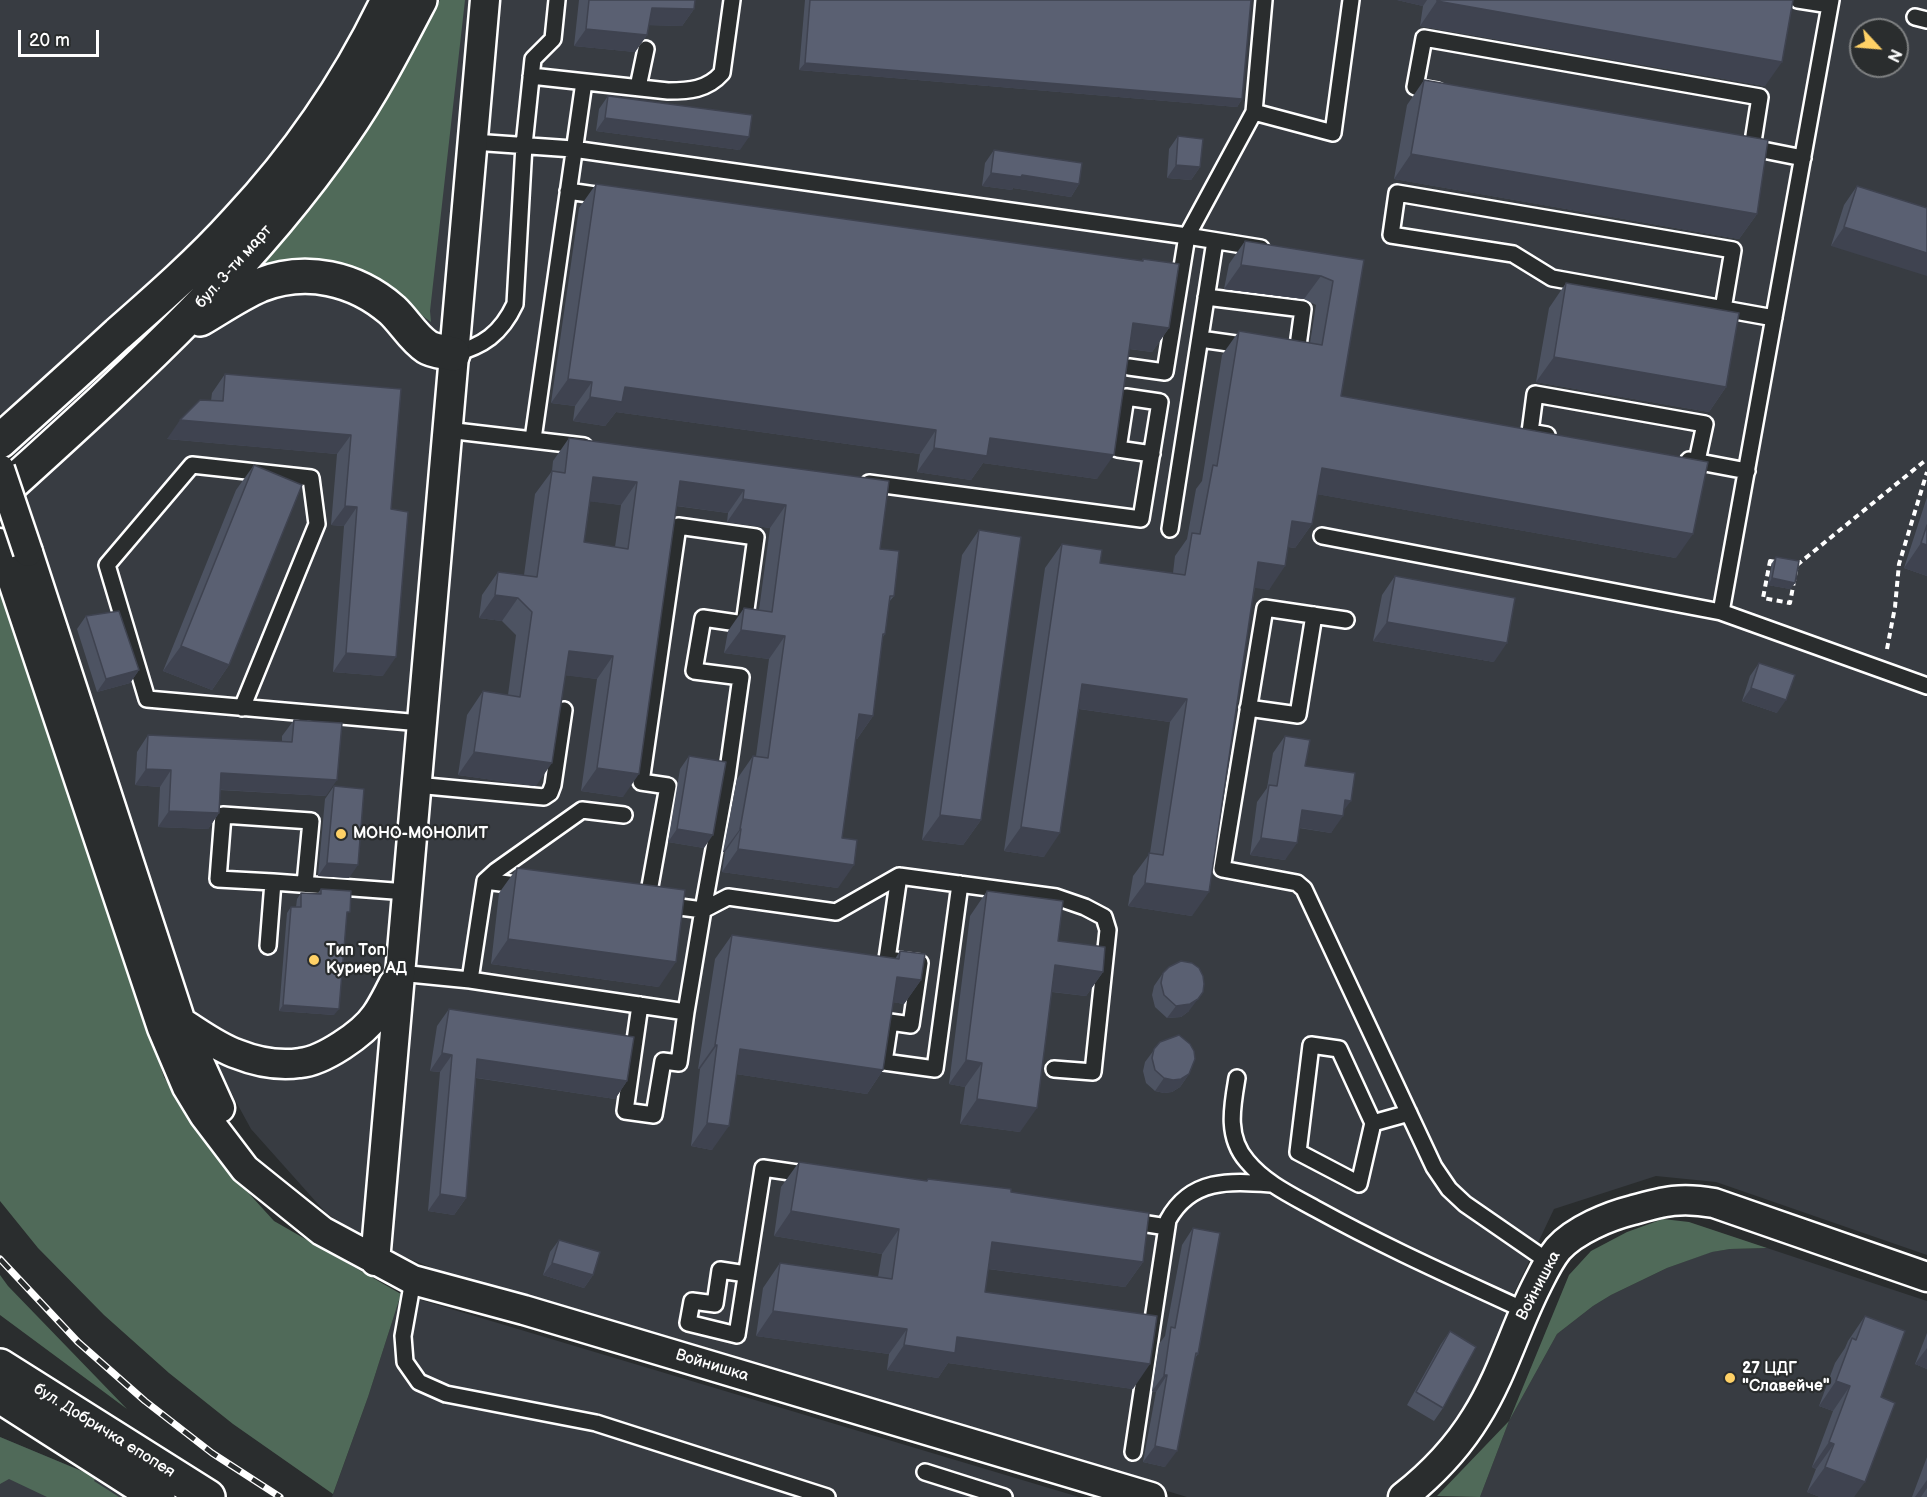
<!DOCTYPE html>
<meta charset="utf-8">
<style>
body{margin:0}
#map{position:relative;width:1927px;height:1497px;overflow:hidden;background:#2a2d2e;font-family:"Balsamiq Sans",sans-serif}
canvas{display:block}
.north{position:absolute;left:1849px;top:18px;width:60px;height:60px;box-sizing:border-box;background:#2a2d2e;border:2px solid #7f8182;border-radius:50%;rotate:116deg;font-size:16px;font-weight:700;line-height:24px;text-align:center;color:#fff}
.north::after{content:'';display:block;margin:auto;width:21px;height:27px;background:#ffd166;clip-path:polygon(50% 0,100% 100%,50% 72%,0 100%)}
.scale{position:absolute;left:18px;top:30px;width:81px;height:27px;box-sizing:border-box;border:3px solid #fff;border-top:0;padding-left:8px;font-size:18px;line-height:21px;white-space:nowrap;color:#fff;-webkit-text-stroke:4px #2a2d2e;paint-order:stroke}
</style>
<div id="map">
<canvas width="1927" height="1497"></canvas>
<div class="north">N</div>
<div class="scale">20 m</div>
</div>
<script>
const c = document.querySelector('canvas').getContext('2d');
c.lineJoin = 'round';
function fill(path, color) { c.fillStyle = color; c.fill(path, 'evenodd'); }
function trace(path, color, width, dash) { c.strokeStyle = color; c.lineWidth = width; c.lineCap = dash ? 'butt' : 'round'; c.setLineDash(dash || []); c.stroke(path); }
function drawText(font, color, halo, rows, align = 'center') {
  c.font = font + ' "Balsamiq Sans",sans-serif'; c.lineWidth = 4.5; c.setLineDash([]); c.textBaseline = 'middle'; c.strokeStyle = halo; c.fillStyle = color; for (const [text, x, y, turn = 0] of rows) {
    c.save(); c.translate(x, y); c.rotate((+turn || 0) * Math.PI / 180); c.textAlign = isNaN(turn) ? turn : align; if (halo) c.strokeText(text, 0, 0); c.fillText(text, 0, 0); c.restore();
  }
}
fill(new Path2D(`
 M0 0H1927V1255L1716 1182 1656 1176 1554 1209 1514 1293 1485 1376 1443 1445 1399 1489 1386 1497H1187L450 1275 377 1246 326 1213 251 1129 193 1023 0 411ZM1861 30H1897V66H1861Z
 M1767 1248 1927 1301V1497H1480L1509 1421 1557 1334 1593 1306 1611 1295 1667 1268 1711 1252 1730 1249Z
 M401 1294 1079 1497H332L368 1397Z
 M0 1437 96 1477 127 1497H0Z`), '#383c42');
fill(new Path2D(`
 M440 0H465L430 311 431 322 376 282 326 260 260 266 311 209 396 81Z
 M0 583 164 1077 190 1120 223 1165 274 1221 401 1294 368 1397 333 1494 233 1424 169 1373 104 1315 38 1248 0 1201Z
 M1663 1219 1689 1222 1767 1248 1730 1249 1712 1252 1667 1268 1611 1295 1593 1306 1557 1334 1509 1421 1480 1497 1437 1496 1509 1421 1569 1275 1591 1251 1627 1232Z
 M0 1275 8 1286 127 1409 0 1315Z
 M0 1437 96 1477 94 1481 119 1497H47L9 1479 0 1484Z`), '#506a59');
const service = new Path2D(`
 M1798 0 1830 5
 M1831 0 1721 612 1927 686
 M1915 17 1927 20
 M531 76 668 91C689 91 707 90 722 73L732 0
 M638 87 646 49
 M1438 91 1415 87 1424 38 1760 97 1752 148
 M1254 112 1333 133 1351 0
 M473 142 573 149 1187 236 1254 112 1264 0
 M1748 147 1803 158
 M568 191 609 197
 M1206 297 1303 309 1297 353 1288 352
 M1723 309 1733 250 1397 193 1391 235 1513 254 1552 278 1774 318
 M1200 339 1250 346
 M453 354C483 346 501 334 515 304L524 145 533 59 553 39 557 0
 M1129 367 1165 372 1187 236 1261 248
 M447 430 584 446
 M1547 435 1530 432 1535 394 1705 424 1697 461
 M533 439 584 82
 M1689 460 1747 471
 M869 483 1141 519 1160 402 1126 397 1118 449 1152 454
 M1170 529 1215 241
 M1322 536 1721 612
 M1346 620 1265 608 1222 869 1297 883 1304 889 1434 1167 1449 1189 1465 1204 1549 1262
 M242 708 317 524 311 478 192 465 107 565 147 699C239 707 330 715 421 723
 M1248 708 1298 715 1314 615
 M416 785 544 797 550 793 553 785 564 710
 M899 876 887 959 920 963 911 1025 890 1022 884 1062 935 1069 960 884
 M485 881 524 886
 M273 882 218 879 223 815 311 821 305 884
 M647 903 668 786 641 782 678 526 756 537 744 624 703 618 694 671 741 677 727 777 703 910 664 905
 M268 946 273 882 407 892
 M399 973 470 980 686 1012 703 910 728 897 836 912 899 876 1056 897 1085 907 1104 917 1108 930 1093 1072 1054 1069
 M470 980 485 881 496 871 582 810 624 815
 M640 1005 625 1111 654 1115 663 1061 679 1063 686 1012
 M1237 1078C1232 1107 1226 1137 1247 1161 1266 1184 1293 1196 1318 1210 1385 1247 1455 1278 1524 1310
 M1373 1123 1359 1184 1298 1152 1311 1045 1339 1049 1373 1123 1409 1113
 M1128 1221 1167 1227
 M746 1274 720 1270 715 1304 692 1301 688 1323 737 1335 763 1168 811 1175
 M413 1280 403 1336 405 1362 419 1382 446 1394 596 1423 827 1497
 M1133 1452 1168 1220C1191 1178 1230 1181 1271 1184
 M925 1472 1004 1497`);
const minor = new Path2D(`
 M0 543 162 1028 187 1087 204 1115 245 1169 322 1231 413 1280 524 1310 1151 1497
 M28 552 181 1022 220 1108
 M181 1022C199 1033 217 1047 237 1054 257 1062 279 1066 300 1063 323 1061 363 1034 376 1015 383 1005 388 994 394 983
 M375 1261 485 0
 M1403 1497C1431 1475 1457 1448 1476 1417 1502 1376 1515 1328 1537 1285 1543 1273 1549 1260 1558 1249 1575 1230 1609 1216 1633 1210 1665 1201 1681 1197 1714 1203L1927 1277`);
const secondary = new Path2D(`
 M200 319C219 308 239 294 260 285 306 267 355 278 392 310 404 321 413 338 427 347 433 351 445 352 453 354
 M0 441C39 406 79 370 118 334 159 298 200 262 237 221 297 157 350 80 388 0
 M0 494C122 383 249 271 343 134 373 91 396 46 420 0
 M0 1366 208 1497
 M0 1396 158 1497`);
trace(service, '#fff', 20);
trace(minor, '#fff', 33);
trace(secondary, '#fff', 38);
trace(new Path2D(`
 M1770 561 1797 565 1790 603 1763 598Z
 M1797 565 1927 459
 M1887 649 1895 607 1899 564 1927 472`), '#fff', 4, [6, 4.5]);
trace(service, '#2a2d2e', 15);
trace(minor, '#2a2d2e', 28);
trace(secondary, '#2a2d2e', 33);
const rail = new Path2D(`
 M0 1259 78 1342 145 1401 212 1453 280 1497`);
trace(rail, '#fff', 7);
trace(rail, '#2a2d2e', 4.5, [14]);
const minorBridge = new Path2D(`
 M0 469 28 552`);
trace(minorBridge, '#fff', 33, []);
trace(minorBridge, '#2a2d2e', 28);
fill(new Path2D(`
 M579 0H695L694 9 682 26 649 25 647 35 635 52 574 46Z
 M805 0H1251L1242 99 1237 107 799 70Z
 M1397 0H1793L1765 86 1420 26 1423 6Z
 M1424 80 1757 214 1739 239 1394 179 1407 105Z
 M608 96 740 150 596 131 599 109Z
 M1178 136 1200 167 1191 180 1167 178 1169 149Z
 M994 150 1079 184 1071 197 1013 188 1012 190 982 186 985 163Z
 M596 184 1141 261 1143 259 1169 328 1152 352 1129 349 1097 479 983 463 971 480 917 472 920 454 616 412 605 426 573 421 575 406 551 403 579 208Z
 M1857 186 1927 208 1831 246 1844 205Z
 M1245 241 1364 260 1341 396 1676 558 1317 494 1312 524 1295 548 1288 547 1269 590 1255 587 1192 916 1128 906 1133 876 1150 853 1170 722 1079 709 1044 857 1004 851 1045 568 1062 544 1100 563 1173 573 1175 556 1187 539 1196 489 1202 481 1222 355 1239 331 1310 343 1316 305 1304 299 1224 289 1229 264Z
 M1566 283 1726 387 1709 412 1536 382 1549 308Z
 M225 374 401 389 391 509 383 676 333 672 344 526 331 525 337 454 167 439 211 401 212 393Z
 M569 438 889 481 880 549 894 596 889 602 885 634 882 638 873 716 857 739 855 738 842 838 838 888 722 872 725 852H723L737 779 753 756H756L769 659 724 653 728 631 744 608 759 610 770 528 727 522 728 513 676 506 623 797 581 791 597 679 565 675 536 786 458 775 467 715 483 691 508 695 516 635 502 621 479 618 482 595 498 572 524 575 535 494 552 471 553 461ZM590 501 621 505 615 547 584 542Z
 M254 465 229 665 212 690 163 671 236 490Z
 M1927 497V576L1904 568Z
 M979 530 981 820 963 845 922 840 962 555Z
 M1776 557 1795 583 1790 589 1768 585 1772 563Z
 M1395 576 1494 662 1373 641 1382 595Z
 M86 616 139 670 130 683 97 692 77 629Z
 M1759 663 1777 713 1742 701 1750 676Z
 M294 720 326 796 220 790 219 813 208 829 158 827 160 787 135 785 137 752 148 735 282 742V736Z
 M1285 736 1305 766 1344 810 1331 833 1299 828 1285 860 1250 855 1257 802 1267 788 1273 753Z
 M689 756 704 848 668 842 680 769Z
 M334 786 349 878 318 876 325 799Z
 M517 868 659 987 491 964 499 893Z
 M321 889 346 917 334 1015 279 1011 287 913 291 907H296L297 899 301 893 317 894Z
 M987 891 1103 972 1086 996 1052 992 1020 1132 960 1124 965 1087 949 1084 970 916Z
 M732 935 895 959 900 951 921 980 904 1004 893 1002 883 1070 867 1094 736 1074 712 1150 691 1146 700 1069H698L715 959Z
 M1163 973 1189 1011 1181 1017 1167 1018 1155 1007 1152 995 1154 986Z
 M449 1009 627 1081 615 1099 476 1078 466 1198 454 1215 428 1211 440 1072 430 1071 437 1026Z
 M1160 1042 1189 1074 1180 1087 1172 1092 1164 1093 1155 1091 1146 1083 1143 1071 1145 1062Z
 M799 1162 927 1181 928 1179 1011 1192 1143 1262 1125 1287 988 1269 985 1292 1133 1389 948 1363 938 1378 887 1370 889 1354 756 1336 763 1288 780 1263 878 1277 882 1254 774 1236 781 1187Z
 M1193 1228 1198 1354 1195 1358 1165 1467 1143 1462 1156 1392 1152 1391 1159 1344 1165 1336 1182 1245Z
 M559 1240 593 1275 584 1288 543 1275 550 1252Z
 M1865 1316 1881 1397 1854 1497H1820L1807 1492 1816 1469 1812 1467 1833 1411 1819 1406 1835 1363 1845 1348 1848 1341Z
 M1450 1331 1443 1408 1434 1421 1407 1405 1441 1344Z
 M1927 1333V1369L1915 1364Z
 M1927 1457V1497H1912Z`), '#4d5362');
fill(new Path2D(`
 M1397 0H1427L1423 6Z
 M1437 1 1782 62 1765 86 1420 26Z
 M652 8 694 9 682 26 639 25Z
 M586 29 647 35 635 52 574 46Z
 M805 63 1242 99 1237 107 799 70Z
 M605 118 749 137 740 150 596 131Z
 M1411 154 1757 214 1739 239 1394 179Z
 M1176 165 1200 167 1191 180 1167 178Z
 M991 173 1022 175 1079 184 1071 197 1013 188 1012 190 982 186Z
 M1844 227 1927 253V276L1831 246Z
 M1241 265 1321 276 1304 299 1224 289Z
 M1133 323 1169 328 1152 352 1116 347Z
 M1554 357 1726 387 1709 412 1536 382Z
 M568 379 592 382 575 406 551 403Z
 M625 387 936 430 920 454 616 412 605 426 573 421 590 397Z
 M180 420 351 435 337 454 167 439Z
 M990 438 1114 455 1097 479 983 463 971 480 917 472 934 448Z
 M1322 468 1693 534 1676 558 1305 492Z
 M593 477 637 482 621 505 577 500Z
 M680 481 744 490 728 513 664 504Z
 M743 499 786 505 770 528 727 522Z
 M345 506 357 507 344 526 331 525Z
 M1292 521 1312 524 1295 548 1276 545Z
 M1921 543 1927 545V576L1904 568Z
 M1258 562 1285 566 1269 590 1242 586Z
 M1772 578 1795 583 1790 589 1768 585Z
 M495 595 518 598 502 621 479 618Z
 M1387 622 1507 643 1494 662 1373 641Z
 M741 630 785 636 769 659 724 653Z
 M181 646 229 665 212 690 163 671Z
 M569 651 613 656 597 679 553 674Z
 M346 653 396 657 383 676 333 672Z
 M139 670 130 683 97 692 106 679Z
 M1082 684 1187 699 1170 722 1066 707Z
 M1751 688 1786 700 1777 713 1742 701Z
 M859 714 873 716 857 739 843 737Z
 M474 752 552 763 536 786 458 775Z
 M597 768 639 774 623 797 581 791Z
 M146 769 171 770 160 787 135 785Z
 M221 773 337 780 326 796 209 789Z
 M1345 800 1351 801 1340 815 1343 816 1331 833 1290 826 1302 810Z
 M169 811 219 813 208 829 158 827Z
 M940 815 981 820 963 845 922 840Z
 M1021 827 1060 833 1044 857 1004 851Z
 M677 829 713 835 704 848 668 842Z
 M740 829H741L725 852H723Z
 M1261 838 1297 843 1285 860 1250 855Z
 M738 849 854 865 838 888 722 872Z
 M327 863 358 865 349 878 318 876Z
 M1145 883 1209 892 1192 916 1128 906Z
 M508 939 676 962 659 987 491 964Z
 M1055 965 1103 972 1086 996 1038 990Z
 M897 977 921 980 904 1004 880 1000Z
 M1203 992 1189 1011 1181 1017 1167 1018 1176 1006Z
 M283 1005 339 1009 334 1015 279 1011Z
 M715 1045H717L700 1069H698Z
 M740 1049 883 1070 867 1094 723 1072Z
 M442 1053 452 1055 440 1072 430 1071Z
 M477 1059 627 1081 615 1099 465 1076Z
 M966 1060 982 1063 965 1087 949 1084Z
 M1189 1074 1180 1087 1172 1092 1164 1093 1155 1091 1164 1078Z
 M977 1099 1037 1108 1020 1132 960 1124Z
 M707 1123 729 1126 712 1150 691 1146Z
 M440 1194 466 1198 454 1215 428 1211Z
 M791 1211 899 1229 882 1254 774 1236Z
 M992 1242 1143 1262 1125 1287 974 1267Z
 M552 1263 593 1275 584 1288 543 1275Z
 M773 1311 907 1329 889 1354 756 1336Z
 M957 1337 1150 1364 1133 1389 948 1363 938 1378 887 1370 904 1345Z
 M1927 1348V1369L1915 1364Z
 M1164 1375H1167L1156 1392 1152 1391Z
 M1836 1381 1850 1386 1833 1411 1819 1406Z
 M1829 1442 1834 1444 1816 1469 1812 1467Z
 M1155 1446 1177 1451 1165 1467 1143 1462Z
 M1825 1467 1865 1482 1854 1497H1820L1807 1492Z
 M1927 1480V1488L1921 1497H1915Z`), '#3f4350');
const building = new Path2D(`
 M589 0H695L694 9 652 8 647 35 586 29Z
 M810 0H1251L1242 99 805 63Z
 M1437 0H1793L1782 62 1437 1Z
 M1424 80 1768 140 1757 214 1411 154Z
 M608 96 752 115 749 137 605 118Z
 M1178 136 1203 139 1200 167 1176 165Z
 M994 150 1082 163 1079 184 1022 175 1021 177 991 173Z
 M596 184 1143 261V259L1179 264 1169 328 1133 323 1114 455 990 438 987 456 934 448 936 430 625 387 622 402 590 397 592 382 568 379Z
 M1857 186 1927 208V253L1844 227Z
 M1245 241 1364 260 1341 396 1708 462 1693 534 1322 468 1312 524 1292 521 1285 566 1258 562 1209 892 1145 883 1149 853 1163 855 1187 699 1082 684 1060 833 1021 827 1062 544 1102 550 1100 563 1185 575 1192 533 1200 534 1213 465 1217 466 1239 331 1322 345 1333 281 1321 276 1241 265Z
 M1566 283 1739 313 1726 387 1554 357Z
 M225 374 401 389 391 509 408 512 396 657 346 653 357 507 345 506 351 435 180 420 200 400 223 401Z
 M569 438 889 481 880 549 899 551 894 596H890L885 634H883L873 716 859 714 842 838 857 840 854 865 738 849 741 829H740L753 756 768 758 785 636 741 630 744 608 772 612 786 505 743 499 744 490 680 481 639 774 597 768 613 656 569 651 552 763 474 752 483 691 520 697 532 612 518 598 495 595 498 572 537 577 552 471 565 473ZM593 477 637 482 628 549 584 542Z
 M254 465 302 485 229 665 181 646Z
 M1927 525V545L1921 543Z
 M979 530 1021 537 981 820 940 815Z
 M1776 557 1799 561 1795 583 1772 578Z
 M1395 576 1515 598 1507 643 1387 622Z
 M119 611 139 670 106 679 86 616Z
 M1759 663 1795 675 1786 700 1751 688Z
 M294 720 342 723 337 780 221 773 219 813 169 811 171 770 146 769 148 735 292 742Z
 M1285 736 1310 740 1305 766 1355 773 1351 801 1345 800 1343 816 1302 810 1297 843 1261 838 1269 785 1277 786Z
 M689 756 726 762 713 835 677 829Z
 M334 786 364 789 358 865 327 863Z
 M517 868 685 890 676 962 508 939Z
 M321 889 351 891 350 912H347L339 1009 283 1005 291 907H301V893L321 894Z
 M987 891 1063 901 1058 941 1105 947 1103 972 1055 965 1037 1108 977 1099 982 1063 966 1060Z
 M732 935 899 959 900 951 925 954 921 980 897 977 883 1070 740 1049 729 1126 707 1123 717 1045H715Z
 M1181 961 1192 963 1199 968 1203 976 1204 984 1203 992 1198 999 1190 1004 1176 1006 1164 995 1161 983 1163 973 1169 967Z
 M449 1009 634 1037 627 1081 477 1059 466 1198 440 1194 452 1055 442 1053Z
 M1179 1035 1190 1044 1194 1051 1195 1059 1189 1074 1181 1079 1173 1080 1164 1078 1155 1070 1152 1058 1154 1049 1160 1042Z
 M799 1162 927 1181 928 1179 1011 1189V1192L1149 1213 1143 1262 992 1242 985 1292 1157 1316 1150 1364 957 1337 955 1353 904 1345 907 1329 773 1311 780 1263 892 1279 899 1229 791 1211Z
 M1193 1228 1220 1233 1198 1354 1196 1353 1177 1451 1155 1446 1167 1375H1164L1171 1327 1175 1328Z
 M559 1240 600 1252 593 1275 552 1263Z
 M1865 1316 1905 1331 1881 1397 1895 1403 1865 1482 1825 1467 1834 1444 1829 1442 1850 1386 1836 1381 1852 1338 1856 1340Z
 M1450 1331 1476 1347 1443 1408 1416 1392Z`);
fill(building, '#5a6072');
trace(building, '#3f4350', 1.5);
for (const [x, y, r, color] of [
 [341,834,6,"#ffd166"],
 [314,960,6,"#ffd166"],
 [1730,1378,6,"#ffd166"]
]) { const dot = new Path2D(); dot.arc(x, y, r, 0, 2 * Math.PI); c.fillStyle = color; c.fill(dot); trace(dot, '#2a2d2e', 2); }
drawText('16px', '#fff', '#2a2d2e', [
 ["бул. 3-ти март",234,267,-48],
 ["Войнишка",1539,1286,-62],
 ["Войнишка",712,1366,17],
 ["бул. Добричка епопея",104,1431,32]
]);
drawText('bold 16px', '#fff', '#2a2d2e', [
 ["МОНО-МОНОЛИТ",353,834],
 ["Тип Топ",326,951],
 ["Куриер АД",326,969],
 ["27 ЦДГ",1742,1369],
 ["\"Славейче\"",1742,1387]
], 'left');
</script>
